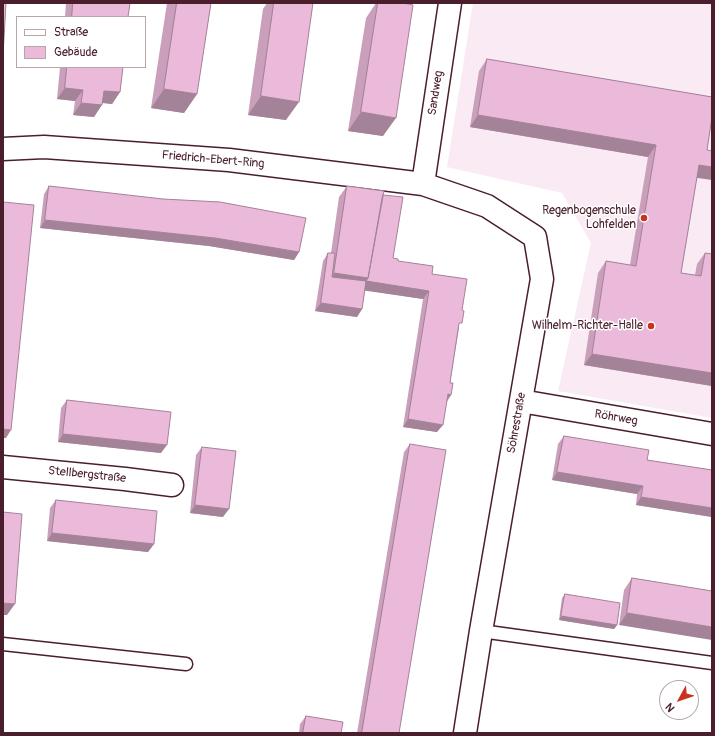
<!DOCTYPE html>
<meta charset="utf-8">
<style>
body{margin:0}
#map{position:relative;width:715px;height:736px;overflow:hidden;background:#fff;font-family:Pangolin,sans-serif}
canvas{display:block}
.frame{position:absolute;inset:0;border:4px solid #4a1f2b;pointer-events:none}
.legend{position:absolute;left:16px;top:16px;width:130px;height:52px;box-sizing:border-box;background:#fff;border:1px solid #b7a5aa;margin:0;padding:5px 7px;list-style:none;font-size:12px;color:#4a1f2b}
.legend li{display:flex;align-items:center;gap:8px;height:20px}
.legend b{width:20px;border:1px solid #b7a5aa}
.north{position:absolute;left:659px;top:680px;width:40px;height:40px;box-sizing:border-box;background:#fff;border:1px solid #b7a5aa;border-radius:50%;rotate:230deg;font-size:11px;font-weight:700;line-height:16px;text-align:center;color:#4a1f2b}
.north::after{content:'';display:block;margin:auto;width:14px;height:18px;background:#c8321e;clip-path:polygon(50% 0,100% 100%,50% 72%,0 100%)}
</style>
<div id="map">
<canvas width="715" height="736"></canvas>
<div class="frame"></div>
<ul class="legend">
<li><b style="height:5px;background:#fff"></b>Straße</li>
<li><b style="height:11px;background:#ebb9d9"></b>Gebäude</li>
</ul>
<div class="north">N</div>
</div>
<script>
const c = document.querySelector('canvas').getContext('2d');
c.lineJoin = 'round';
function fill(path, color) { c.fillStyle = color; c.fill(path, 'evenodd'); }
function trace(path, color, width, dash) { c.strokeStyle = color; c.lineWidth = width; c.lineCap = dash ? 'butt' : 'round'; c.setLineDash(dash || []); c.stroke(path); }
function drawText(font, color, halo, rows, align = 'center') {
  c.font = font + ' Pangolin,sans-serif'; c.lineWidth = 3; c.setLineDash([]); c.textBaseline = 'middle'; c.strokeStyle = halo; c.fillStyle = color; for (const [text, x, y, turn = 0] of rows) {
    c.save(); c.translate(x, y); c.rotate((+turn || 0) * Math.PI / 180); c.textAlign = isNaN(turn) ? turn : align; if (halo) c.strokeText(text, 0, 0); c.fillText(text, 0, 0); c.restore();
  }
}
fill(new Path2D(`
 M473 3H712V418L558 391 591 243 562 193 447 167Z`), '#f9eaf4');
const lane = new Path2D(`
 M481 631 712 663
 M3 644 186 664`);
const street = new Path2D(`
 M3 149 44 147 229 160 423 184 487 206 535 237 542 279 481 631 465 733
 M423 184 450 3
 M521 401 712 434
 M3 467 125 479 172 485`);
trace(lane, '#4a1f2b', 15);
trace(street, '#4a1f2b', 25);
trace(lane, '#fff', 12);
trace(street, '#fff', 22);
fill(new Path2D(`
 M66 3H130L128 17H65Z
 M167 3H211L197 94 184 113 151 108Z
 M267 3H313L286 120 248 115 263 9Z
 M376 3H403L383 136 348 131 366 18Z
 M487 59 712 97 697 178 681 273 695 275 697 264 705 253 712 386 584 365 598 273 606 261 630 265 648 157 470 127 479 71Z
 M60 67H123L120 92 112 104 102 103 94 117 73 115 75 101 57 99Z
 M49 186 299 252 294 260 209 246 40 228 44 194Z
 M347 186 383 195 393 258 398 261 432 274 459 328 447 401 437 432 403 427 423 299 365 290 362 309 357 317 315 311 323 261 328 253H331L339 197Z
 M67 400 161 453 58 442 61 408Z
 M564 436 647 460 712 470V517L636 505 637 494 552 480 558 444Z
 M410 444 399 733H357L404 452Z
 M202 447 223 517 190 513 196 455Z
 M56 500 154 544 148 552 47 541 50 508Z
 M632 578 712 591 619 625 624 590Z
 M565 594 617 625 614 629 559 620 562 598Z
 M306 716 341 733H299L300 724Z`), '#ca9fbb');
fill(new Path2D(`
 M65 88 83 90 75 101 57 99Z
 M164 89 197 94 184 113 151 108Z
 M104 91 120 92 112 104 96 102Z
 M261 96 299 102 286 120 248 115Z
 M81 103 102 105 94 117 73 115Z
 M361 112 396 118 383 136 348 131Z
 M478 115 656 145 648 157 470 127Z
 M699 165 712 167V180L691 177Z
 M45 220 215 238 299 252 294 260 209 246 40 228Z
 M334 273 368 278 429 291 423 299 326 285Z
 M321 303 362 309 357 317 315 311Z
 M592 354 712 373V386L584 365Z
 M448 394 451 395 446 403Z
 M408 419 443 425 437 432 403 427Z
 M3 429 11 430 6 438H3Z
 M63 434 167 445 161 453 58 442Z
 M557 472 643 486 637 494 552 480Z
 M641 497 712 508V517L636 505Z
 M195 505 229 509 223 517 190 513Z
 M52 533 154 544 148 552 47 541Z
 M3 603 15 604 7 615H3Z
 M627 613 712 627V640L619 625Z
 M561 616 617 625 614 629 559 620Z`), '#a48298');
const building = new Path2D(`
 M3 3H6L3 56Z
 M73 3H130L128 17H72Z
 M177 3H211L197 94 164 89Z
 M274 3H313L299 102 261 96Z
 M378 3H403L413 5 396 118 361 112Z
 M487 59 712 97V117L707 150 712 151V167L699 165 681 273 701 276 705 253 712 254V373L592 354 606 261 636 266 656 145 478 115Z
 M67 67H123L120 92 104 91 102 105 81 103 83 90 65 88Z
 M49 186 163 199 220 202 306 218 299 252 215 238 45 220Z
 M347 186 384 191 368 278 334 273Z
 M383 195 403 197 393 258 398 259V261L433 266 432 274 467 279 462 310 464 311 462 323H459L450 383H453L451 395 448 394 443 425 408 419 429 291 366 281 368 278Z
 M3 202 34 205 11 430 3 429Z
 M328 253H335L332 277 366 281 362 309 321 303Z
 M67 400 171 412 167 445 63 434Z
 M564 436 649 450 647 460 712 470V508L641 497 643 486 557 472Z
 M410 444 446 450 399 733H362Z
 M202 447 236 451 229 509 195 505Z
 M56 500 157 511 154 544 52 533Z
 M3 512 22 514 15 604 3 603Z
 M632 578 712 591V627L627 613Z
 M565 594 620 603 617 625 561 616Z
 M306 716 343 722 341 733H303Z`);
fill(building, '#ebb9d9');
trace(building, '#a48298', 1);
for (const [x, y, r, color] of [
 [644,218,4,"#c8321e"],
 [651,326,4,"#c8321e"]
]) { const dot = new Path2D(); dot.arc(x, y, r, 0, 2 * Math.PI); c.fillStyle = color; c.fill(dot); trace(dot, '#fff', 1.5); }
drawText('12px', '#4a1f2b', '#fff', [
 ["Sandweg",436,93,-81],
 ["Friedrich-Ebert-Ring",213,160,5],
 ["Röhrweg",616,418,10],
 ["Söhrestraße",517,423,-80],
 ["Stellbergstraße",87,475,6]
]);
drawText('12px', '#4a1f2b', '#fff', [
 ["Regenbogenschule",636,211],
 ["Lohfelden",636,225],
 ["Wilhelm-Richter-Halle",643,326]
], 'right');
</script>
